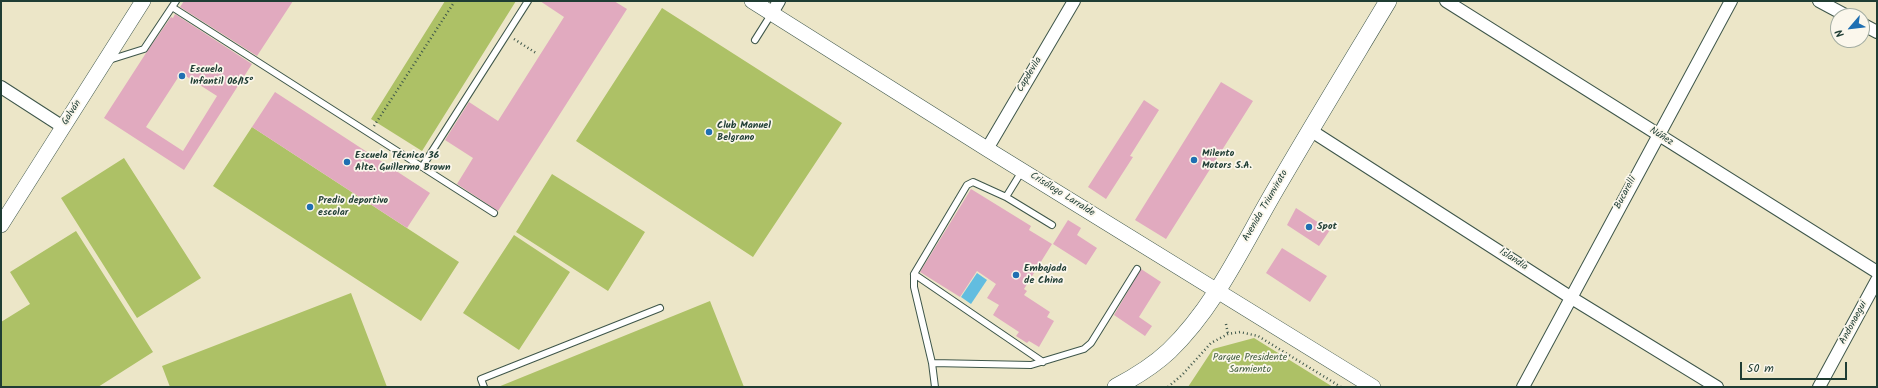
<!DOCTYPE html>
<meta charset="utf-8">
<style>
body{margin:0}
#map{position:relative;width:1878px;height:388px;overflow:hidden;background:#ece6c8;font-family:Kalam,sans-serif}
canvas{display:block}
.frame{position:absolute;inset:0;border:2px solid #1f3d34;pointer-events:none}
.north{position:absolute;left:1830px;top:8px;width:40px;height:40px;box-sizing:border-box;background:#fbf7ec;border:1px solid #a3ada2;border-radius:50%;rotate:242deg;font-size:11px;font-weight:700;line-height:16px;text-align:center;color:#1f3d34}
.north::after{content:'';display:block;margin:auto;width:14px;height:18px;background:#1f6fb2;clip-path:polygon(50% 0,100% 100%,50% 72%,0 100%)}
.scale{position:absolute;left:1740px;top:362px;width:107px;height:18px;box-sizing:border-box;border:2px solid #1f3d34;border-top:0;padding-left:5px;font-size:12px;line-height:14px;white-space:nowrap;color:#1f3d34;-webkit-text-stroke:3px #fbf7ec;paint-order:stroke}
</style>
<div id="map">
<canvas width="1878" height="388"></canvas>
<div class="frame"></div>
<div class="north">N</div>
<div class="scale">50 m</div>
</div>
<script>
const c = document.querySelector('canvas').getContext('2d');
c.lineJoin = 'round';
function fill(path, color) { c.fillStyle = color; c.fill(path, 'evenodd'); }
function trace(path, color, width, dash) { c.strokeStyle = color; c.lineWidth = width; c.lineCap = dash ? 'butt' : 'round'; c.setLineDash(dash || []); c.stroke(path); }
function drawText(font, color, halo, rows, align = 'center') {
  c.font = font + ' Kalam,sans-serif'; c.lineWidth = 3.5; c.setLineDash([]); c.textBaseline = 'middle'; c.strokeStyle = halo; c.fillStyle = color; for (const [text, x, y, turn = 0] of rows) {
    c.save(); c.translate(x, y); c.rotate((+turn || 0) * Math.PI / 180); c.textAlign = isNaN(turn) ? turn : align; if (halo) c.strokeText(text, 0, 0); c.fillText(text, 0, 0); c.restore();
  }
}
fill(new Path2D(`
 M445 1H516L422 151 371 119Z
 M662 8 842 123 753 257 576 141Z
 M252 127 459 262 421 321 213 186Z
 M124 158 201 278 137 318 61 198Z
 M552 174 645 232 608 291 516 232Z
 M76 231 153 352 98 387H1V322L30 304 10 272Z
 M514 235 570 272 519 350 463 313Z
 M351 293 387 387H170L162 366Z
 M710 301 744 387H498Z
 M1254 338 1333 387H1188L1213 349Z`), '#adc166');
fill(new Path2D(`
 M977 273 987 280 971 304 961 297Z`), '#62bde0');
fill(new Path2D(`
 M184 1H293L257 56 180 7Z
 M540 1H614L627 9 498 211 457 184 473 158 445 140 469 102 498 121 564 17Z
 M175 14 252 64 184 170 104 118 146 53 171 17 173 18ZM181 73 217 96 183 151 146 127Z
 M1221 82 1253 101 1166 239 1135 220Z
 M275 92 430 193 407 228 252 127Z
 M1144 100 1159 110 1130 156 1133 157 1106 199 1088 187Z
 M971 189 1031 226 1029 230 1052 244 1024 289 1027 291 1024 295 1050 312 1047 317 1054 321 1039 347 1029 341 1027 343 1016 336 1019 332 993 315 999 305 987 298 996 284 977 271 960 297 920 272Z
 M1296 208 1330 230 1319 246 1287 225Z
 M1068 220 1081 228 1077 235 1097 248 1086 265 1053 244Z
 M1282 248 1327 276 1310 302 1266 273Z
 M1141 269 1161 282 1139 317 1152 326 1145 336 1114 315Z`), '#e1aabf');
const service = new Path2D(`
 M172 7 494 213
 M755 40 772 13
 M109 60 144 49 176 1
 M422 167 528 1
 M1022 171 1006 197 973 182 967 185 914 274V287L932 363 1031 365 1084 349 1091 343 1137 269
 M1006 197 1052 225
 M914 274 1043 362
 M932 363 935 387
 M484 387 481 379 660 308`);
const minor = new Path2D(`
 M1446 1 1877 272
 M1819 1 1847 16
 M772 13 779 1
 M1862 24 1877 32
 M1 87 63 127
 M1310 130 1570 297 1717 387
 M987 149 1074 1
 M1523 387 1731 1
 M1819 387 1877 280`);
const tertiary = new Path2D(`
 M752 1 987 149 1373 387
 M1 225 143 1`);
const secondary = new Path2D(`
 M1116 387C1135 377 1153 366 1169 351 1218 304 1246 238 1281 180 1316 120 1352 61 1388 1`);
trace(service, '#3e564a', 8);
trace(minor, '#3e564a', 14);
trace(tertiary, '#3e564a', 16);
trace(secondary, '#3e564a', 18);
trace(new Path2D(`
 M514 39 536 53
 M374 126 453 4 452 1
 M1226 324 1228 334
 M1168 387 1182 375 1211 343 1228 334 1240 332 1258 336 1341 387`), '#3e564a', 2.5, [1, 3]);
trace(service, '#fff', 6);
trace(minor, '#fff', 12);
trace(tertiary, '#fff', 15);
trace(secondary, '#fff', 17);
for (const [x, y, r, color] of [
 [182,76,4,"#1f6fb2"],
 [709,132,4,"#1f6fb2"],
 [1194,160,4,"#1f6fb2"],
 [347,162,4,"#1f6fb2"],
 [310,207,4,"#1f6fb2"],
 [1309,227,4,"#1f6fb2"],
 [1016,275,4,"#1f6fb2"]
]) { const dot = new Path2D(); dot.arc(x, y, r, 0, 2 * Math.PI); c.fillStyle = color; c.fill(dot); trace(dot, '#fbf7ec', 1.5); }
drawText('bold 10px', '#1f3d34', '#fbf7ec', [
 ["Escuela",190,70],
 ["Infantil 06/15°",190,82],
 ["Club Manuel",717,126],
 ["Belgrano",717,138],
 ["Milento",1202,154],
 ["Motors S.A.",1202,166],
 ["Escuela Técnica 36",355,156],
 ["Alte. Guillermo Brown",355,168],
 ["Predio deportivo",318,201],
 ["escolar",318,213],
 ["Spot",1317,227],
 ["Embajada",1024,269],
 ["de China",1024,281]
], 'left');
drawText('10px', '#1f3d34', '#fbf7ec', [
 ["Capdevila",1030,75,-59],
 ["Galván",72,113,-58],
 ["Núñez",1661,137,32],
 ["Bucarelli",1626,193,-62],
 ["Crisólogo Larralde",1062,195,32],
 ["Avenida Triunvirato",1266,206,-60],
 ["Islandia",1513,260,33],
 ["Andonaegui",1854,323,-62]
]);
drawText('10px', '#425e40', '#fbf7ec', [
 ["Parque Presidente",1250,358],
 ["Sarmiento",1250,370]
]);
</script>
